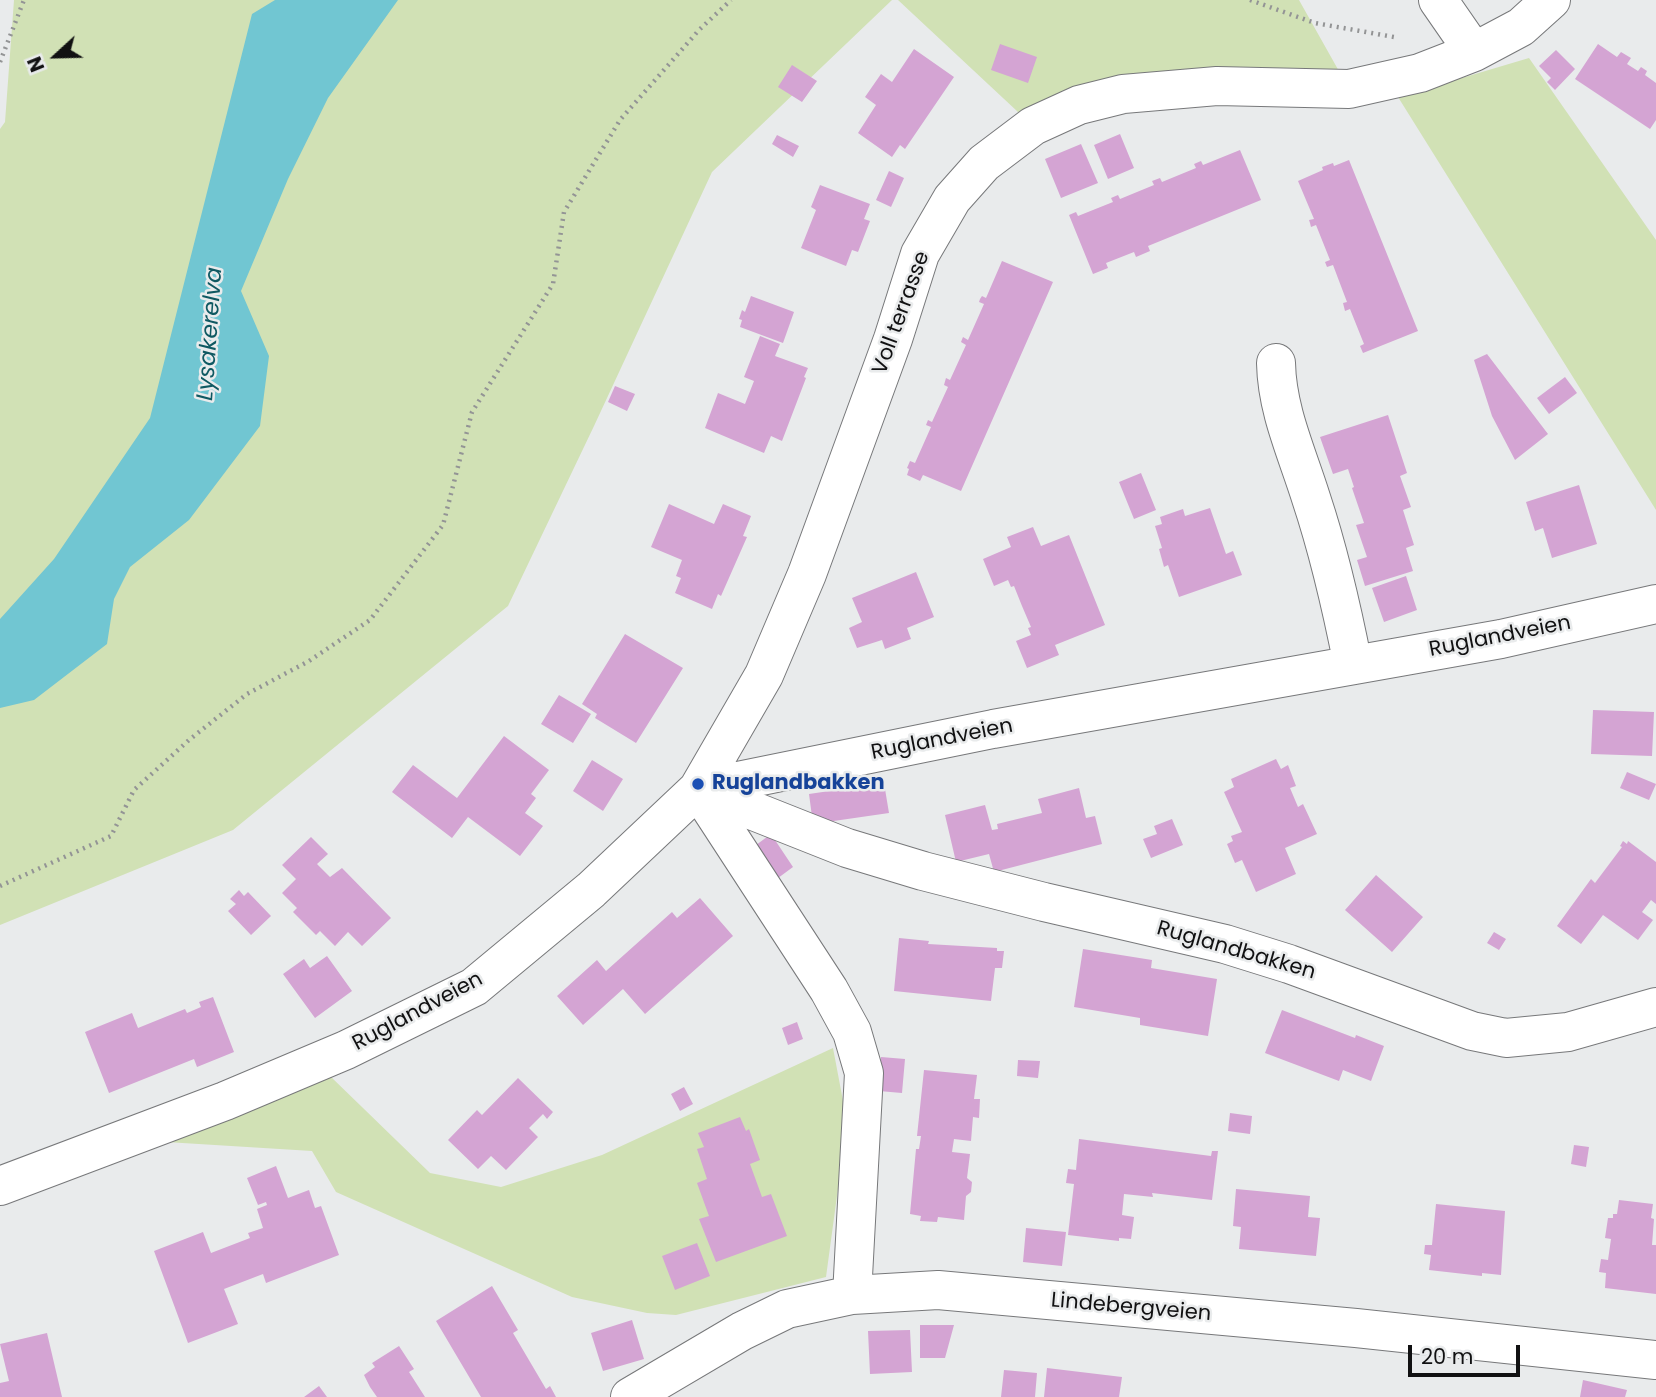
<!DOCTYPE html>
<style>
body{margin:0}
#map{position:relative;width:1656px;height:1397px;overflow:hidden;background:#e9ebec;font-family:Poppins,sans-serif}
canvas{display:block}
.north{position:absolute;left:21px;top:21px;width:70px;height:70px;-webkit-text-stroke:5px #e9ebec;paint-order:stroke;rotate:248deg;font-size:19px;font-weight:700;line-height:28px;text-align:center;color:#111112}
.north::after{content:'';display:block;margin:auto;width:24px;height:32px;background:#111112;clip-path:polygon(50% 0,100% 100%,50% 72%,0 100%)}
.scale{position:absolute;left:1408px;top:1345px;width:112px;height:32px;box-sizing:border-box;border:4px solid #111112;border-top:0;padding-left:9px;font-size:21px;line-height:24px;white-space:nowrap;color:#111112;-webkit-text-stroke:5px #e9ebec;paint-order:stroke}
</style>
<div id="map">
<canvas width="1656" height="1397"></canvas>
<div class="north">N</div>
<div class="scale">20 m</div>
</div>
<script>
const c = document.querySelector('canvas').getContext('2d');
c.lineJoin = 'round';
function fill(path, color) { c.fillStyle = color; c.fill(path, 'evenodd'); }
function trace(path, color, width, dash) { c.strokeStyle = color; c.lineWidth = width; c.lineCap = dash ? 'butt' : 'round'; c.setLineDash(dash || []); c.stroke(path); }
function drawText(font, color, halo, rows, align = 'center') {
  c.font = font + ' Poppins,sans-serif'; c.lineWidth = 5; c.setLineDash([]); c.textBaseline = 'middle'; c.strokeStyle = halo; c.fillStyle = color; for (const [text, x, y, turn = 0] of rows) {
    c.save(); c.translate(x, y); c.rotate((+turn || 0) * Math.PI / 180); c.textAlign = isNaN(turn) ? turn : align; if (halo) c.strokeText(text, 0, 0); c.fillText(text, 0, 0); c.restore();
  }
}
fill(new Path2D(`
 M14 0H892L712 172 594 426 508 606 233 830 0 925V129L5 122Z
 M898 0H1299L1349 89 1217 86 1033 126Z
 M1529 58 1656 240V510L1398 97Z
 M833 1048 847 1122 826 1277 676 1315 647 1313 572 1297 336 1192 312 1151 150 1141 329 1075 430 1173 501 1187 602 1155Z`), '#d1e1b5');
fill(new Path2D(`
 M275 0H398L328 98 288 179 241 291 269 356 260 426 189 520 130 567 114 599 107 644 34 700 0 708V619L54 559 150 418 252 14Z`), '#71c6d2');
fill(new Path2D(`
 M1000 44 1037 57 1028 83 991 70Z
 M1598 44 1617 57 1621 52 1631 58 1627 64 1638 71 1641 67 1647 71 1645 75 1656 83V120L1650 129 1575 79Z
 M914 49 954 77 905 149 900 145 892 157 858 133 876 105 865 97 881 74 892 82Z
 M1556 50 1575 69 1555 90 1547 82 1551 78 1539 66Z
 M792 65 817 81 802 102 778 87Z
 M1120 134 1134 168 1108 179 1094 145Z
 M777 135 799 146 793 157 772 144Z
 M1081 144 1098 183 1061 198 1045 159Z
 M1240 150 1261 200 1148 246 1150 251 1136 257 1134 252 1106 263 1108 268 1093 274 1069 215 1076 212 1078 216 1113 202 1111 198 1118 195 1120 199 1154 185 1152 181 1160 178 1162 182 1196 168 1194 164 1201 161 1203 165Z
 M1349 160 1418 331 1363 353 1360 346 1364 344 1350 309 1345 311 1343 303 1347 302 1333 265 1327 267 1325 262 1330 260 1316 225 1311 227 1310 223 1309 220 1314 219 1298 181 1323 170 1322 167 1333 163 1334 166Z
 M889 171 904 178 891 207 876 200Z
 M820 185 870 204 864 219 870 221 858 252 852 250 846 266 801 248 816 210 811 207Z
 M1002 261 1053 282 961 491 923 475 920 481 907 475 909 469 907 468 910 461 915 463 931 427 926 425 928 420 932 422 948 387 944 385 946 378 950 380 966 345 961 342 963 337 968 340 984 304 979 302 980 299 982 296 986 298Z
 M751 296 794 312 783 343 740 327 742 320 739 319 742 310 745 312Z
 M760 336 780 344 775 356 808 368 804 377 806 378 782 441 771 436 764 453 705 428 718 393 745 404 754 381 744 377Z
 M1487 354 1548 434 1515 460 1492 416 1474 360Z
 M1565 377 1577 393 1549 414 1537 398Z
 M615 386 635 394 627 411 608 402Z
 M1388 415 1407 473 1400 476 1411 507 1403 510 1414 545 1406 548 1413 571 1365 586 1357 560 1367 557 1356 525 1364 523 1352 488 1354 487 1348 469 1333 474 1320 437Z
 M1141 473 1156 510 1134 519 1119 482Z
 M1579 485 1597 544 1552 558 1543 528 1535 531 1526 502Z
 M669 504 714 524 723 504 751 516 743 536 747 537 721 596 718 594 712 609 675 593 681 578 676 576 682 560 651 547Z
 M1210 508 1226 554 1233 551 1242 575 1179 597 1168 565 1164 567 1159 549 1162 548 1155 526 1162 524 1160 517 1183 509 1185 516Z
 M1033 527 1041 546 1069 535 1105 625 1055 645 1059 655 1027 668 1016 641 1031 635 1028 628 1031 627 1022 606 1014 586 1011 587 1008 580 994 586 983 559 1011 547 1007 537Z
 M916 572 934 617 907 628 911 639 885 649 882 640 857 648 849 628 862 622 852 598Z
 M1406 576 1417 610 1384 622 1372 588Z
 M625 634 683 668 636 743 595 718 597 714 582 704Z
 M559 695 591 714 573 743 541 724Z
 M1593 710 1654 712 1652 756 1591 754Z
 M504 736 549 770 531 794 536 798 525 813 543 826 520 856 468 817 452 838 392 792 413 765 457 798Z
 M1276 759 1281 769 1288 765 1296 786 1290 788 1298 807 1303 804 1317 834 1285 848 1296 874 1256 892 1242 860 1235 863 1227 844 1233 841 1231 836 1242 832 1224 792 1234 787 1231 779Z
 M592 760 623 779 603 811 573 791Z
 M1627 772 1656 784 1649 800 1620 788Z
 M884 783 889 813 813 824 809 794Z
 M1079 788 1086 818 1095 816 1102 844 994 872 989 854 956 862 945 815 985 805 992 830 998 829 997 824 1042 813 1038 799Z
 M1172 819 1183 845 1151 858 1143 839 1157 834 1154 826Z
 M771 834 793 867 774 881 752 848Z
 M311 837 328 854 317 864 330 877 342 868 391 918 362 946 348 932 335 946 320 931 316 935 293 912 297 908 282 893 296 879 282 865Z
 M1623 841 1627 844 1628 841 1656 862V904L1651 900 1642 912 1653 920 1638 940 1603 915 1581 944 1557 926 1591 879 1595 883 1622 847 1620 846Z
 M1376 875 1423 917 1392 952 1345 910Z
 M239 890 244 896 248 892 271 916 251 935 228 911 236 904 230 899Z
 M700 898 733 936 645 1014 623 989 583 1025 557 996 597 960 606 971 672 912 677 918Z
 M1494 932 1506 939 1499 950 1487 943Z
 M899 938 929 941 928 944 997 948V951H1004L1002 968H995L991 1001 894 991Z
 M1083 949 1152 960 1151 968 1217 979 1208 1036 1140 1025V1018L1074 1007Z
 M327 956 352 991 315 1018 283 974 304 959 310 968Z
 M213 997 234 1052 197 1067 194 1059 109 1093 85 1032 132 1013 138 1028 185 1009 187 1013 201 1007 199 1002Z
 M1282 1010 1355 1038 1356 1035 1384 1046 1371 1081 1343 1070 1339 1081 1265 1053Z
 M797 1022 803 1039 788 1045 782 1028Z
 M881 1057 905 1059 902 1093 879 1091Z
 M1018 1060 1040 1061 1038 1078 1017 1076Z
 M924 1070 977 1075 974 1099H980L979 1118 973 1117 971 1141 954 1139 952 1152 970 1154 967 1178 972 1182 971 1192 966 1196 964 1220 938 1217 937 1222 920 1221 921 1216 910 1214 916 1149H919L921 1136H917Z
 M518 1078 553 1112 547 1119 543 1114 529 1128 538 1137 506 1170 491 1156 478 1169 448 1140 477 1110 482 1115Z
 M684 1087 693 1104 680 1111 671 1094Z
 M1230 1113 1252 1116 1250 1134 1228 1131Z
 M740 1117 746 1131 749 1129 760 1160 750 1164 762 1197 771 1194 787 1236 716 1262 699 1219 709 1216 697 1183 707 1179 697 1149 704 1147 698 1133Z
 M1079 1139 1211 1156 1212 1151H1218L1212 1200 1152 1193 1153 1197 1124 1194 1122 1215 1134 1217 1131 1239 1119 1238V1241L1068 1235 1074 1184 1066 1183 1068 1169 1076 1170Z
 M1574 1145 1589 1147 1586 1167 1571 1164Z
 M276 1166 288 1198 309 1190 315 1208 321 1206 339 1255 266 1283 263 1274 224 1289 238 1324 188 1343 154 1251 203 1232 211 1253 250 1238 248 1233 263 1228 257 1209 267 1205 266 1202 258 1205 247 1178Z
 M1236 1189 1310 1196 1308 1217 1320 1218 1316 1256 1239 1249 1241 1227 1233 1226Z
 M1619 1200 1653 1204 1651 1218 1654 1219 1652 1245H1656V1294L1605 1288 1606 1273 1599 1272 1601 1259 1608 1260 1611 1239 1605 1238 1608 1218H1613V1214H1617Z
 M1436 1204 1505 1211 1501 1275 1482 1273V1276L1429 1270 1431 1255 1424 1254 1425 1245H1432Z
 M1026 1228 1066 1232 1062 1266 1023 1262Z
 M697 1243 710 1276 675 1290 662 1256Z
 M492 1286 518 1330 513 1333 546 1389 550 1386 556 1397H481L436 1321Z
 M632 1320 644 1359 603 1371 591 1333Z
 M920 1325H954L945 1358H920Z
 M910 1330 912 1372 870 1374 868 1331Z
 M47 1333 62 1397H0V1383L9 1381 0 1344Z
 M399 1346 414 1369 409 1372 425 1397H377L370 1387 364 1375 375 1367 372 1363Z
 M1047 1368 1122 1377 1119 1397H1044Z
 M1004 1370 1037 1373 1035 1397H1001Z
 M1583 1380 1627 1390 1625 1397H1580Z
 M319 1386 327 1397H304Z`), '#d4a4d3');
const minor = new Path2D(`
 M1438 0 1474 52
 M1276 363C1277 411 1297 453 1311 498 1329 552 1342 609 1353 665
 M698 789 764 675 807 574 893 339 920 254 952 199 984 163 1033 126 1079 105 1123 94 1217 86 1349 89 1420 73 1474 52 1521 27 1551 0
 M698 789 847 848 923 871 1044 902 1225 944 1289 964 1472 1031 1506 1038 1568 1032 1656 1007
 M698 789 829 990 852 1032 864 1073 852 1295
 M0 1186 225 1101 346 1050 474 987 591 890 698 789 993 729 1501 639 1656 604
 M630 1397 742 1331 787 1309 852 1295 938 1290 1356 1328 1656 1360`);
trace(minor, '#77787a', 40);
trace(new Path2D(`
 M1250 0 1315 23 1394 37
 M0 62 24 0
 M0 886 111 836 134 790 189 740 247 694 309 661 370 620 443 525 472 412 553 284 564 212 620 120 699 30 731 0`), '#939495', 4.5, [2, 5]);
trace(minor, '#fff', 38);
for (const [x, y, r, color] of [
 [698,784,7,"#1a4fb4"]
]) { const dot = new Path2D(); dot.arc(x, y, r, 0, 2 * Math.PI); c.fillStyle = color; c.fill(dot); trace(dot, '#e9ebec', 2.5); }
drawText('21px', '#111112', '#e9ebec', [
 ["Voll terrasse",902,313,-70],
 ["Ruglandveien",1500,637,-11],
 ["Ruglandveien",942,740,-11],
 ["Ruglandbakken",1236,951,16],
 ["Ruglandveien",418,1012,-28],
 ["Lindebergveien",1131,1308,5]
]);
drawText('bold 21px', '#164399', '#e9ebec', [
 ["Ruglandbakken",712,784]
], 'left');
drawText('italic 23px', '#0f5962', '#e9ebec', [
 ["Lysakerelva",211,334,-86]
]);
</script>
